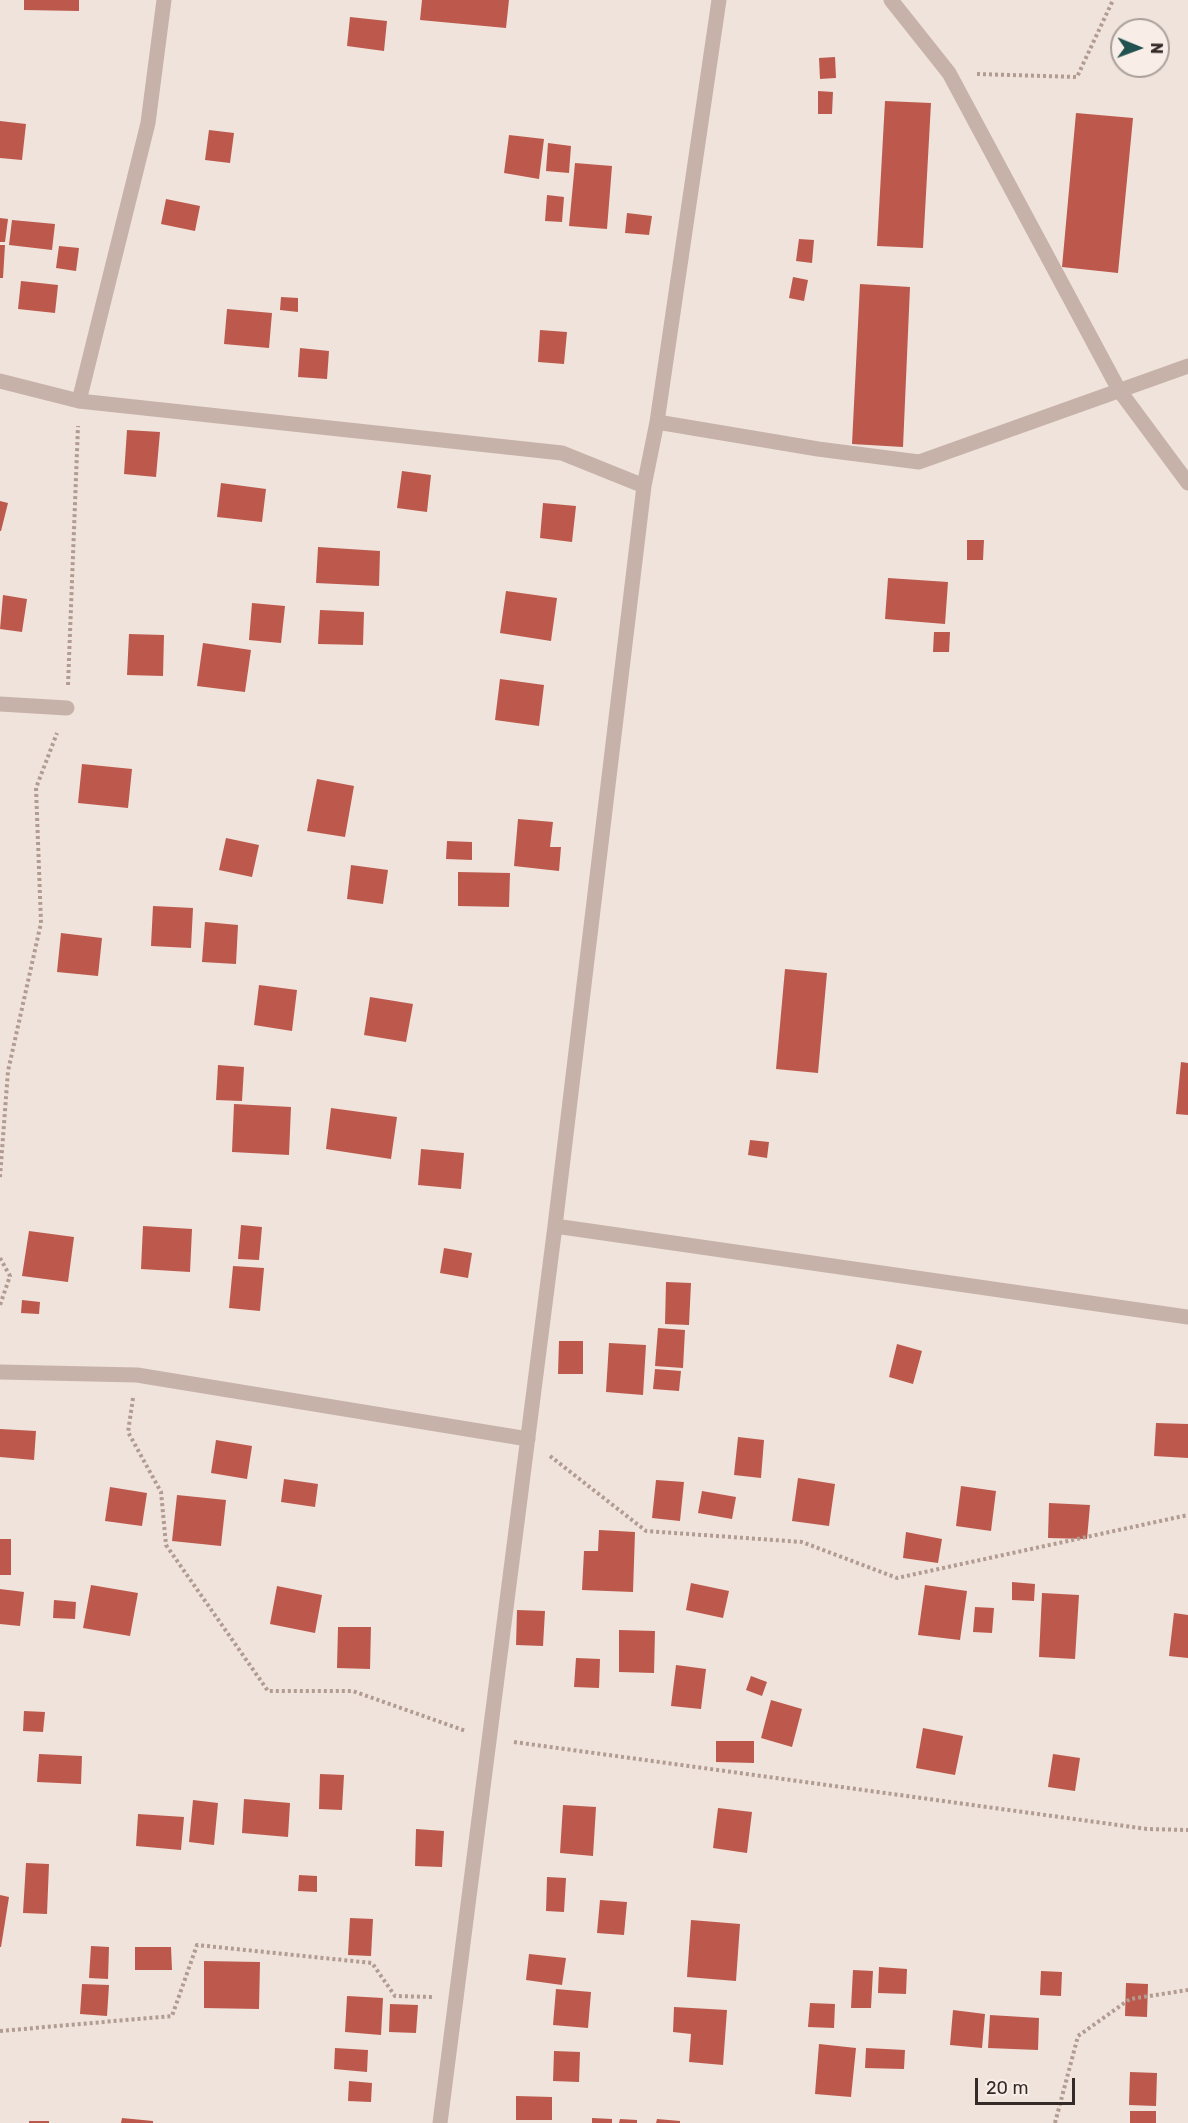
<!DOCTYPE html>
<style>
body{margin:0}
#map{position:relative;width:1188px;height:2123px;overflow:hidden;background:#efe3db;font-family:Rubik,sans-serif}
canvas{display:block}
.north{position:absolute;left:1110px;top:18px;width:60px;height:60px;box-sizing:border-box;background:#f8eee7;border:2px solid #aaa09b;border-radius:50%;rotate:91deg;font-size:16px;font-weight:700;line-height:24px;text-align:center;color:#342a28}
.north::after{content:'';display:block;margin:auto;width:21px;height:27px;background:#21524f;clip-path:polygon(50% 0,100% 100%,50% 72%,0 100%)}
.scale{position:absolute;left:975px;top:2078px;width:100px;height:27px;box-sizing:border-box;border:3px solid #342a28;border-top:0;padding-left:8px;font-size:18px;line-height:21px;white-space:nowrap;color:#342a28;-webkit-text-stroke:4px #f8eee7;paint-order:stroke}
</style>
<div id="map">
<canvas width="1188" height="2123"></canvas>
<div class="north">N</div>
<div class="scale">20 m</div>
</div>
<script>
const c = document.querySelector('canvas').getContext('2d');
c.lineJoin = 'round';
function fill(path, color) { c.fillStyle = color; c.fill(path, 'evenodd'); }
function trace(path, color, width, dash) { c.strokeStyle = color; c.lineWidth = width; c.lineCap = dash ? 'butt' : 'round'; c.setLineDash(dash || []); c.stroke(path); }
fill(new Path2D(`
 M24 0H79V11L24 10Z
 M422 0H509L506 28 420 20Z
 M350 17 387 21 384 51 347 46Z
 M835 57 836 78 820 79 819 58Z
 M818 91 833 92 832 114H818Z
 M885 101 931 103 923 248 877 246Z
 M1076 113 1133 118 1118 273 1062 267Z
 M0 121 26 124 22 160 0 158Z
 M209 130 234 133 230 163 205 160Z
 M509 135 544 139 539 179 504 173Z
 M548 143 571 146 569 173 546 171Z
 M575 163 612 166 607 229 569 226Z
 M547 195 564 197 562 222 545 221Z
 M166 199 200 206 195 231 161 224Z
 M627 213 652 216 649 235 625 233Z
 M0 218 8 219 5 242H0Z
 M12 220 55 224 52 250 9 245Z
 M799 239 814 240 812 263 796 261Z
 M0 245H5L3 278H0Z
 M59 246 79 248 76 271 56 268Z
 M793 277 808 280 804 301 789 298Z
 M21 281 58 285 55 313 18 309Z
 M860 284 910 287 903 447 852 444Z
 M281 297 298 298V312L280 310Z
 M227 309 272 313 269 348 224 344Z
 M540 330 567 332 564 364 538 362Z
 M300 348 329 351 327 379 298 377Z
 M127 430 160 432 156 477 124 474Z
 M402 471 431 475 427 512 397 508Z
 M221 483 266 489 262 522 217 517Z
 M0 501 8 503 1 531H0Z
 M543 503 576 506 572 542 540 538Z
 M967 540H984L983 560H967Z
 M318 547 380 551 379 586 316 583Z
 M888 578 948 582 945 624 885 619Z
 M506 591 557 598 551 641 500 633Z
 M3 595 27 599 22 632 0 629Z
 M252 603 285 606 281 643 249 640Z
 M320 610 364 612 363 645 318 644Z
 M934 632H950L949 652H933Z
 M129 634 164 635 163 676 127 675Z
 M203 643 251 650 245 692 197 686Z
 M500 679 544 685 539 726 495 720Z
 M82 764 132 769 128 808 78 803Z
 M317 779 354 786 345 837 307 831Z
 M518 819 553 822 550 847H561L559 871 514 866Z
 M226 838 259 845 252 877 219 870Z
 M447 841 472 842V860L446 859Z
 M351 865 388 870 383 904 347 899Z
 M458 872 510 873 509 907 458 906Z
 M153 906 193 908 191 948 151 946Z
 M205 922 238 925 236 964 202 962Z
 M61 933 102 938 98 976 57 972Z
 M785 969 827 973 818 1073 776 1069Z
 M259 985 297 990 292 1031 254 1025Z
 M370 997 413 1004 406 1042 364 1035Z
 M1181 1062 1188 1063V1115L1176 1114Z
 M218 1065 244 1067 242 1101 216 1100Z
 M234 1104 291 1107 289 1155 232 1152Z
 M331 1108 397 1117 391 1159 326 1149Z
 M750 1140 769 1142 767 1158 748 1155Z
 M421 1149 464 1153 461 1189 418 1185Z
 M241 1225 262 1227 259 1260 238 1259Z
 M143 1226 192 1229 190 1272 141 1269Z
 M29 1231 74 1237 68 1282 22 1276Z
 M444 1248 472 1253 468 1278 440 1273Z
 M233 1266 264 1268 260 1311 229 1308Z
 M666 1282 691 1283 689 1325 665 1324Z
 M22 1300 40 1302 39 1314 21 1313Z
 M658 1328 685 1330 683 1368 655 1366Z
 M559 1341H583V1374H558Z
 M609 1343 646 1345 643 1395 606 1392Z
 M897 1344 922 1351 913 1384 889 1377Z
 M655 1369 681 1371 679 1391 653 1389Z
 M1156 1423 1188 1424V1458L1154 1456Z
 M0 1429 36 1431 34 1460 0 1457Z
 M738 1437 764 1440 761 1478 734 1475Z
 M216 1440 252 1446 247 1479 211 1473Z
 M798 1478 835 1484 829 1526 792 1521Z
 M284 1479 318 1484 315 1507 281 1502Z
 M656 1480 684 1482 680 1521 652 1518Z
 M961 1486 996 1491 991 1531 956 1526Z
 M110 1487 147 1493 142 1526 105 1521Z
 M702 1491 736 1497 732 1519 698 1513Z
 M177 1495 226 1500 221 1546 172 1541Z
 M1049 1503 1090 1505 1087 1539 1048 1538Z
 M599 1530 635 1532 633 1592 582 1590 584 1551H598Z
 M906 1532 942 1539 938 1563 903 1558Z
 M0 1539H11V1575H0Z
 M1012 1582 1035 1584 1034 1601 1012 1600Z
 M691 1583 729 1591 723 1618 686 1610Z
 M91 1585 138 1593 130 1636 83 1628Z
 M925 1585 967 1591 960 1640 918 1635Z
 M277 1586 322 1595 315 1633 270 1624Z
 M0 1589 24 1592 20 1626 0 1624Z
 M1042 1593 1079 1595 1075 1659 1039 1657Z
 M54 1600 76 1602 75 1619 53 1618Z
 M975 1607 994 1608 992 1633 973 1632Z
 M517 1610 545 1611 543 1646 516 1645Z
 M1174 1613 1188 1615V1658L1169 1656Z
 M338 1627H371L370 1669 337 1668Z
 M619 1630 655 1631 654 1673 619 1672Z
 M576 1658 600 1659 599 1688 574 1687Z
 M676 1665 706 1669 701 1709 671 1706Z
 M751 1676 767 1682 762 1696 746 1690Z
 M771 1700 802 1709 792 1747 761 1738Z
 M24 1711 45 1712 43 1732 23 1731Z
 M923 1728 963 1736 955 1775 916 1768Z
 M716 1741H754V1763L716 1762Z
 M39 1754 82 1756 81 1784 37 1782Z
 M1053 1754 1080 1758 1075 1791 1048 1787Z
 M320 1774 344 1775 342 1810 319 1809Z
 M244 1799 290 1803 288 1837 242 1833Z
 M193 1800 218 1803 214 1845 189 1842Z
 M563 1805 596 1807 593 1856 560 1853Z
 M718 1808 752 1812 747 1853 713 1848Z
 M138 1814 184 1817 181 1850 136 1846Z
 M416 1829 444 1831 442 1867 415 1866Z
 M26 1863 49 1864 47 1914 23 1913Z
 M299 1875 317 1876V1892L298 1891Z
 M547 1877 566 1878 564 1912 546 1911Z
 M0 1895 9 1897 1 1947H0Z
 M600 1900 627 1902 624 1935 597 1933Z
 M350 1918 373 1919 371 1956 348 1955Z
 M691 1920 740 1924 736 1981 687 1977Z
 M91 1946 109 1947 108 1979 89 1978Z
 M135 1947H171L172 1970H135Z
 M529 1954 566 1958 562 1985 526 1980Z
 M204 1961 260 1962 259 2009 204 2008Z
 M879 1967 907 1969 906 1994 878 1993Z
 M853 1970 873 1971 871 2008H851Z
 M1041 1971 1062 1972 1061 1996 1040 1995Z
 M1126 1983 1148 1984 1147 2017 1125 2016Z
 M82 1984 109 1985 107 2016 80 2014Z
 M556 1989 591 1992 588 2028 553 2025Z
 M347 1996 383 1998 381 2035 345 2032Z
 M810 2003 835 2004 834 2028 808 2027Z
 M390 2004 418 2005 416 2033 389 2032Z
 M674 2007 727 2010 723 2065 689 2062 691 2034 673 2032Z
 M953 2010 985 2014 982 2048 950 2045Z
 M990 2015 1039 2018 1038 2050 988 2048Z
 M819 2044 856 2048 851 2097 815 2094Z
 M335 2048 368 2050 367 2072 334 2069Z
 M866 2048 905 2050 904 2069 865 2068Z
 M554 2051 580 2052 579 2082 553 2081Z
 M1130 2072 1157 2073 1156 2106 1129 2105Z
 M349 2081 372 2083 371 2102 348 2101Z
 M516 2096 552 2097V2120H516Z
 M1130 2111H1156V2123H1130Z
 M122 2118 153 2121V2123H121Z
 M592 2118 612 2119V2123H592Z
 M620 2119 637 2120V2123H619Z
 M657 2119 680 2121V2123H656Z
 M29 2121H49V2123H29Z`), '#bc594c');
trace(new Path2D(`
 M977 74 1077 77 1113 0
 M68 685 78 426
 M0 1177 8 1071 41 923 36 788 57 733
 M0 1258 10 1276 0 1305
 M133 1398 128 1432 161 1492 166 1545 268 1691H353L466 1731
 M550 1456 646 1531 802 1542 897 1578 1188 1515
 M514 1742 1147 1829 1188 1830
 M0 2031 172 2016 197 1945 372 1963 395 1996 433 1997
 M1055 2123 1078 2036 1130 1999 1188 1990`), '#b29c92', 4, [3, 3]);
trace(new Path2D(`
 M891 0 949 73 1119 390 1188 483
 M0 381 79 401 562 453 644 486
 M79 401 148 123 164 0
 M657 422 818 449 919 462 1188 366
 M0 704 67 708
 M555 1226 1188 1317
 M0 1372 137 1375 528 1439
 M440 2123 555 1226 644 486 657 422 719 0`), '#c6b2a8', 15);
</script>
